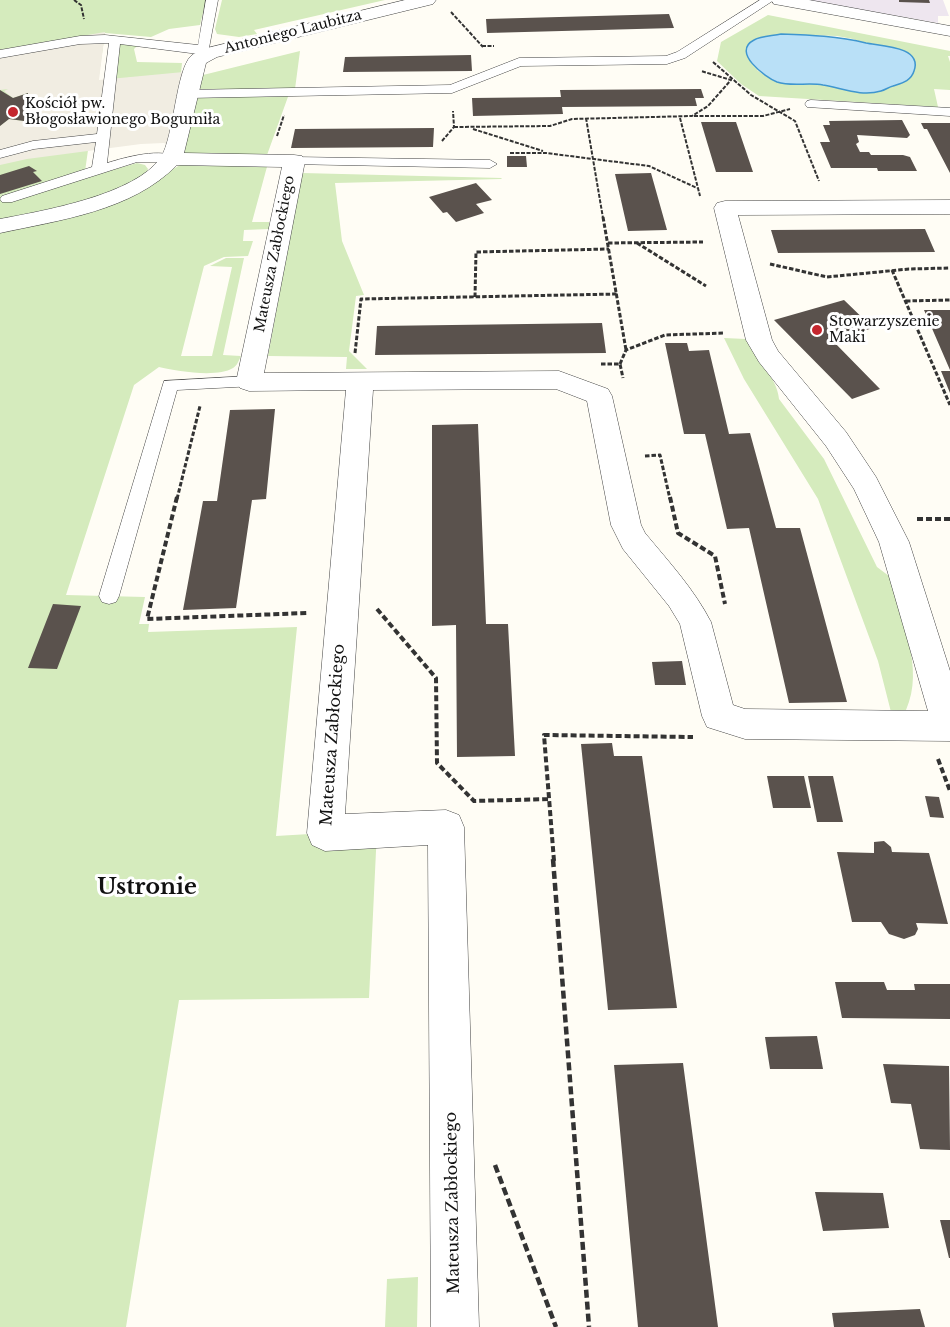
<!DOCTYPE html>
<meta charset="utf-8">
<style>
body{margin:0}
canvas{display:block;background:#fffdf5}
</style>
<canvas width="950" height="1327"></canvas>
<script>
const c = document.querySelector('canvas').getContext('2d');
c.lineJoin = 'round';
function fill(path, color) { c.fillStyle = color; c.fill(path, 'evenodd'); }
function trace(path, color, width, dash) { c.strokeStyle = color; c.lineWidth = width; c.lineCap = dash ? 'butt' : 'round'; c.setLineDash(dash || []); c.stroke(path); }
function drawText(font, color, halo, rows, align = 'center') {
  c.font = font + ' "Libre Baskerville",serif'; c.lineWidth = 6; c.setLineDash([]); c.textBaseline = 'middle'; c.strokeStyle = halo; c.fillStyle = color; for (const [text, x, y, turn = 0] of rows) {
    c.save(); c.translate(x, y); c.rotate((+turn || 0) * Math.PI / 180); c.textAlign = isNaN(turn) ? turn : align; if (halo) c.strokeText(text, 0, 0); c.fillText(text, 0, 0); c.restore();
  }
}
fill(new Path2D(`
 M804 0H943L949 16H938V23Z`), '#eee6ef');
fill(new Path2D(`
 M0 0H206L200 25 169 29 151 37 105 33 84 178 137 163 145 165 148 169 145 175 112 195 0 222Z
 M222 0H385L254 30 257 34 239 37 217 34 215 29Z
 M768 15 950 51V56H948L950 62V90L934 89 938 107 759 96 741 84 717 61 721 42ZM781 34 837 36 853 39 915 62C915 79 905 81 892 86 864 96 852 90 824 85 797 80 782 89 757 70L766 37Z
 M119 43 138 45 134 49 137 62 182 63 181 73 116 79Z
 M300 51 295 89H198L203 75Z
 M289 94 267 155H188L180 152 191 98Z
 M268 163 252 222H269V229L244 230 243 241H253L248 256 224 257 204 266 181 356H212L232 267 210 266 226 258H244L223 355 241 356C239 360 237 366 233 368 217 378 176 371 159 367L134 385 66 595 145 597 139 624H149L148 632 297 627 276 836 377 830 369 998 179 1000 126 1327H0V228L116 201 182 164Z
 M302 173 502 178 501 179 335 183 342 241 364 295 356 296 349 351 367 369H346L347 357 268 356Z
 M724 338 746 339C755 360 777 376 779 399L824 459 877 567 889 576C901 619 925 668 906 710L891 712 878 661 818 499 744 379Z
 M418 1277 417 1327H385L387 1279Z`), '#d5ebbd');
fill(new Path2D(`
 M105 32 99 80 194 71 174 149 164 143 141 144 27 159 0 165V126L9 119 24 121 28 105V93L13 98 4 91 8 89 0 90V50Z`), '#f1ede2');
const water = new Path2D(`
 M781 34C810 35 838 36 866 43 880 46 923 46 914 71 911 81 902 83 893 86 889 87 885 90 881 91 861 97 842 88 823 85 808 82 792 87 777 82 765 77 731 52 754 40 761 36 772 36 781 34Z`);
fill(water, '#b9e0f7');
trace(water, '#3f96cf', 1.5);
fill(new Path2D(`
 M899 0H929L930 3 899 2Z
 M669 14 674 28 487 33 486 19Z
 M471 55 472 71 343 72 345 57Z
 M701 89 704 98H695L697 106 562 107 563 114 473 116 472 98 561 97 560 90Z
 M0 90 13 98 28 93V106L24 121 9 119 0 126Z
 M902 120 910 135 907 138 857 135 859 142 856 144 860 152H869L871 155H903L910 157 917 171H878L877 168H831L820 142H830L823 125H830L829 121Z
 M701 122H736L753 172H716Z
 M921 123H950V173L927 129H924Z
 M434 128 433 147 291 148 295 129Z
 M507 156H526L527 167H507Z
 M29 166 37 171 33 172 42 181 0 194V175Z
 M651 173 667 230 628 231 615 174Z
 M476 183 492 200 476 204 484 213 456 222 447 212 443 213 429 197Z
 M925 229 935 252 778 253 771 230Z
 M844 300 873 328 832 340 880 389 852 399 774 320Z
 M924 310H950V370Z
 M602 323 606 353 375 355 377 326Z
 M665 343H687L689 351 709 350 729 434 750 433 776 528H800L847 702 789 703 749 528 727 529 705 434H684Z
 M941 371H950V393Z
 M275 409 266 499 252 500 236 608 183 610 203 501H217L230 410Z
 M478 424 486 624H508L515 756 457 757 456 625 432 626V425Z
 M53 604 81 606 57 669 28 668Z
 M682 661 686 685H655L652 662Z
 M612 743 614 756H642L677 1008 608 1010 581 744Z
 M767 776H804L811 808H773Z
 M808 776H833L843 822H817Z
 M925 796 939 797 944 818 930 817Z
 M884 841 891 847 892 852 929 853 948 924 916 923 918 929 915 935 904 939 889 934 881 922H852L837 852 874 853V842Z
 M835 982H884L887 990H915L914 984H950V1019L842 1018Z
 M817 1036 823 1069H770L765 1037Z
 M683 1063 718 1327H638L614 1065Z
 M883 1064 949 1066 950 1150 920 1149 911 1104 891 1103Z
 M815 1192 883 1193 889 1228 823 1231Z
 M940 1220H950V1258H949Z
 M920 1309 925 1327H834L832 1313Z`), '#5a524d');
const service = new Path2D(`
 M206 0H218L209 48 216 53 214 56 120 44 107 163C123 158 164 146 178 159L176 162H137L12 202H2L0 199 2 196 92 167 96 142 34 149 0 158V150L33 141 97 134 109 43 80 44 0 58V50L80 36 105 35 198 45Z
 M760 0H774L685 58 667 64 521 66 452 93 187 98 181 94 187 90 450 85 519 58 666 56 677 52Z
 M811 100 950 108V116L807 107 805 104 807 101Z
 M294 157 490 160 497 164 490 168 289 164 287 161Z
 M249 376 255 378 257 382 255 386 177 390 119 596 116 602 109 604 102 602 99 596 164 381Z`);
const minor = new Path2D(`
 M405 0H436L433 4 217 57 206 63 184 153 294 155 302 156 305 161 264 373 559 371 608 389 612 396 641 525 645 533C669 562 694 589 711 622L733 705 745 709 928 711 879 542 854 489 826 446 759 362 746 340 714 208 717 203 725 201 950 200V214L738 215 772 340 778 351 846 432 876 477 909 542 950 671V741L745 739 707 727 702 716 680 624 669 606 623 549 611 525 587 401 556 389 373 390 345 814 446 810 459 815 464 827 479 1327H431L428 845 325 851 312 845 307 833 346 390 249 391 240 388 236 382 282 167 177 165C132 211 60 220 0 233V219C42 211 136 195 161 157 174 137 176 70 191 56 194 53 200 51 203 49Z
 M771 0H809L950 26V36L780 5 774 4Z`);
trace(service, '#444', 1);
trace(minor, '#444', 1);
trace(new Path2D(`
 M74 0 81 5 84 19
 M451 12 483 47
 M482 46H494
 M713 62 751 95 795 121 819 181
 M694 116H763L790 109
 M586 118 603 218
 M680 118 700 196
 M454 127 550 126 572 119 692 116 708 106 731 80 701 71
 M473 129 543 151
 M277 136 284 115
 M442 141 454 127 453 111
 M510 153H546L649 166 697 188`), '#333', 2, [4, 1.5]);
trace(new Path2D(`
 M603 217 626 350
 M608 243 703 242
 M637 243 706 286
 M770 264 827 277 909 269 950 268
 M892 270 950 405
 M475 297 476 252 609 249
 M906 301 950 300
 M355 353 361 299 617 294
 M601 364H620L623 378
 M620 364 626 350 665 335 724 333
 M645 456 660 455 670 499
 M177 499 200 406`), '#333', 3, [4.5, 2]);
trace(new Path2D(`
 M177 497 147 619 307 613
 M670 497 678 533 715 556 725 604
 M917 519H950
 M377 609 436 678 437 763 474 801 548 799
 M938 759 950 791
 M554 861 544 735 693 737`), '#333', 4, [6, 3]);
trace(new Path2D(`
 M553 859 589 1327
 M495 1165 556 1327`), '#333', 4.5, [8, 4]);
fill(service, '#fff');
fill(minor, '#fff');
for (const [x, y, r, color] of [
 [13,112,6,"#c4262e"],
 [817,330,6,"#c4262e"]
]) { const dot = new Path2D(); dot.arc(x, y, r, 0, 2 * Math.PI); c.fillStyle = color; c.fill(dot); trace(dot, '#fff', 2); }
drawText('14px', '#111', '#fff', [
 ["Antoniego Laubitza",293,32,-14],
 ["Mateusza Zabłockiego",275,254,-79]
]);
drawText('14px', '#111', '#fff', [
 ["Kościół pw.",25,104],
 ["Błogosławionego Bogumiła",25,120],
 ["Stowarzyszenie",829,322],
 ["Maki",829,338]
], 'left');
drawText('16px', '#111', '#fff', [
 ["Mateusza Zabłockiego",333,735,-86],
 ["Mateusza Zabłockiego",453,1203,-91]
]);
drawText('bold 22px', '#111', '#fff', [
 ["Ustronie",147,888]
]);
</script>
